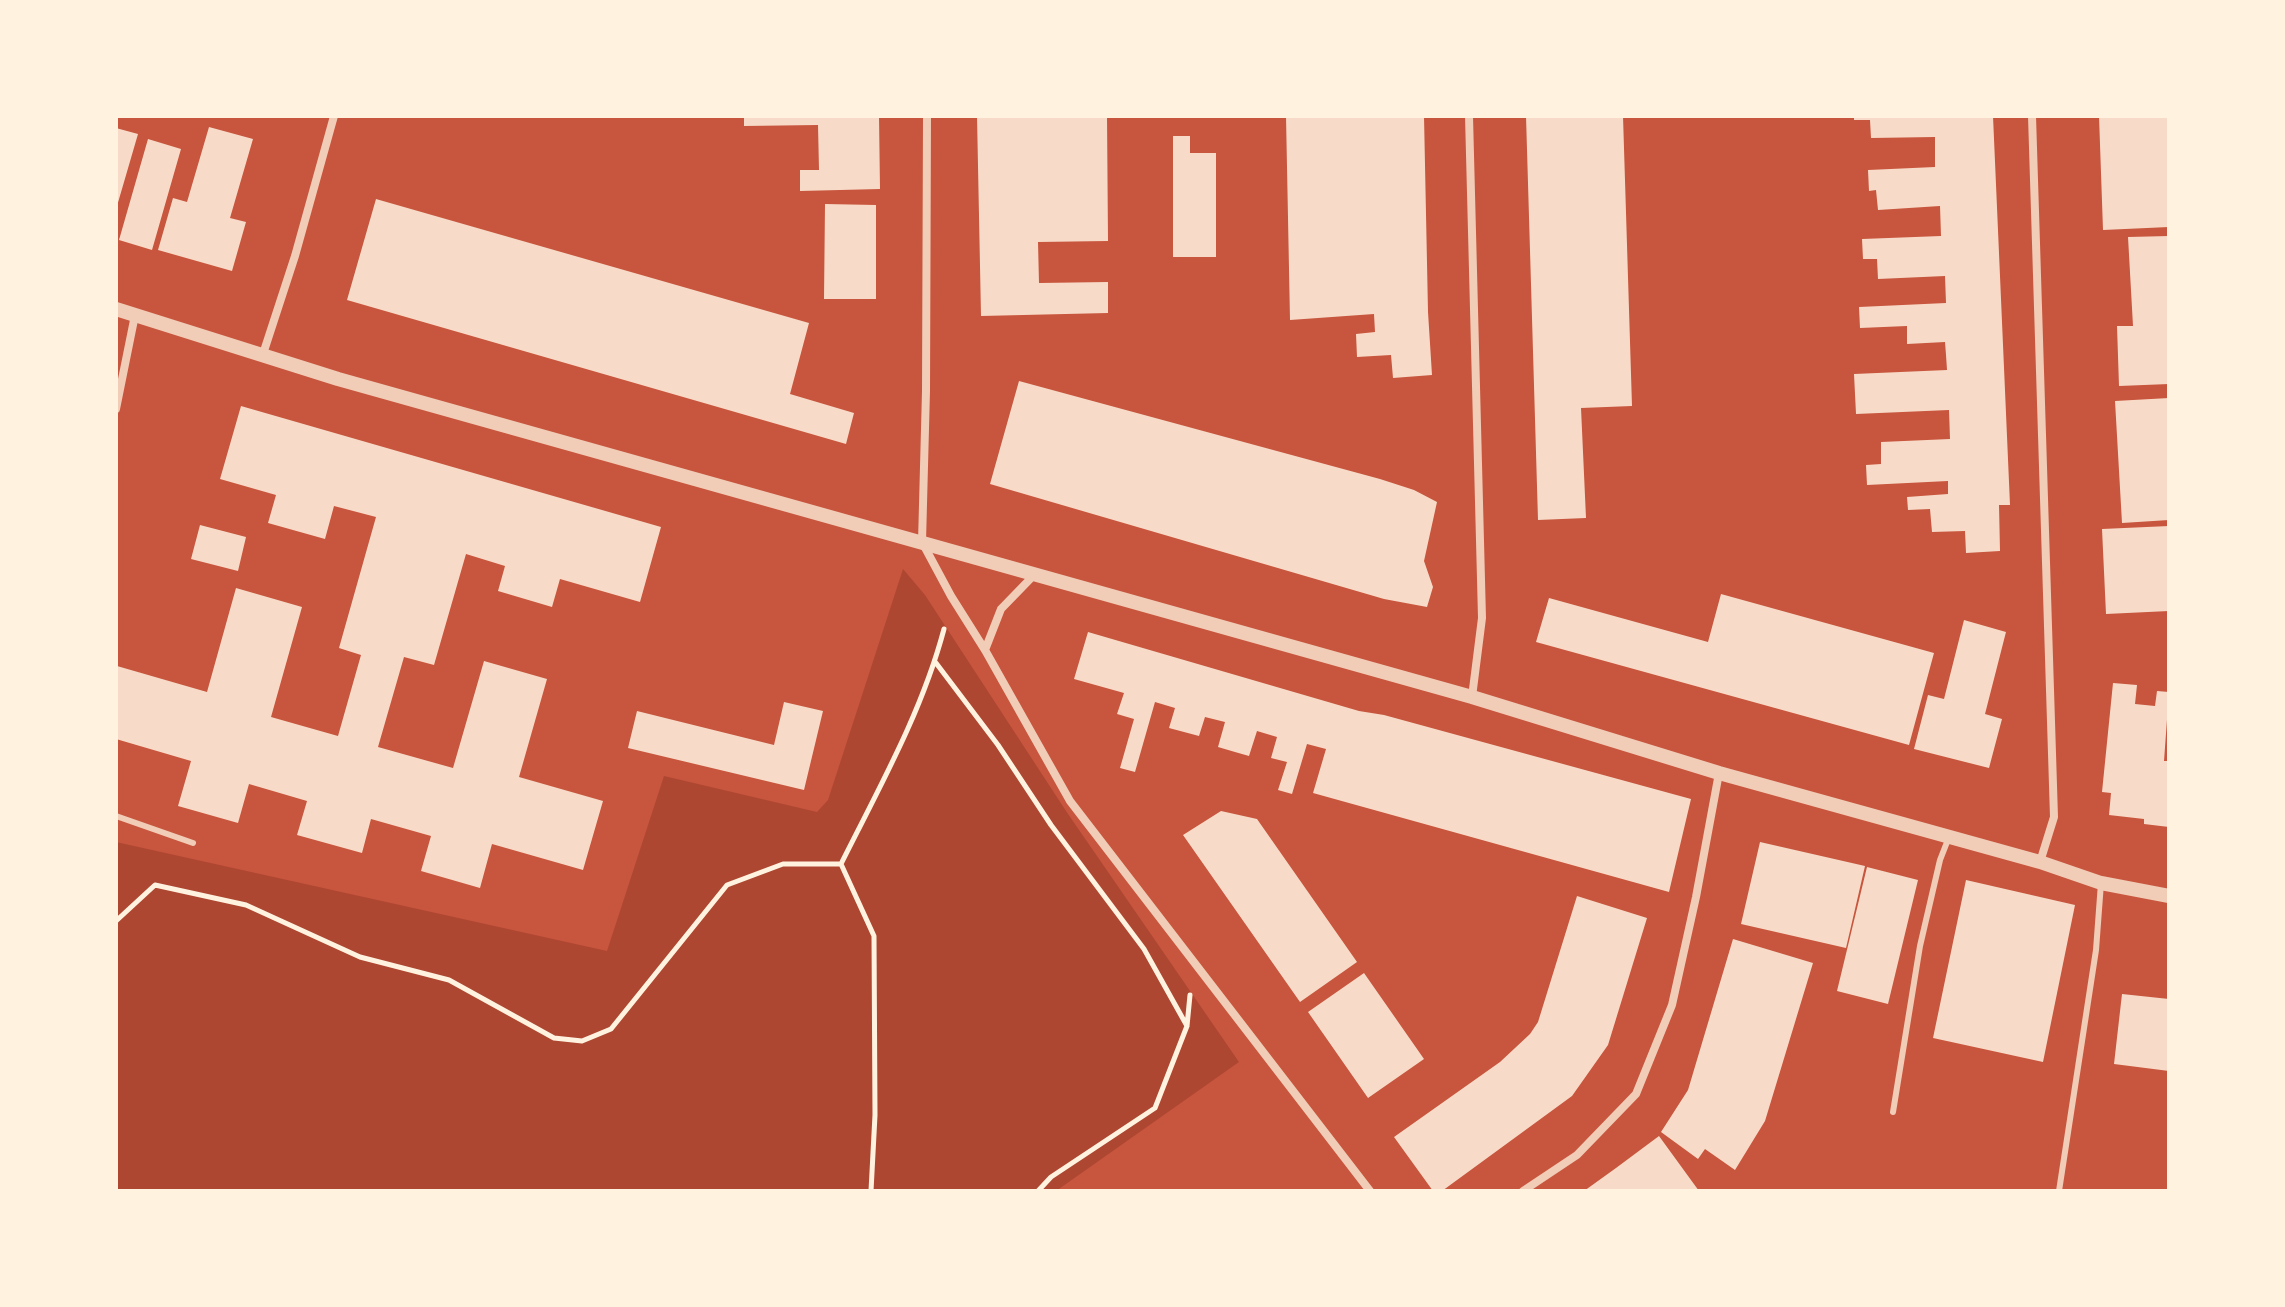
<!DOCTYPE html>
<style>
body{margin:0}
#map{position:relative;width:2285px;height:1307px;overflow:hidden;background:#c8553d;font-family:"PT Sans",sans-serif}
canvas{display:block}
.frame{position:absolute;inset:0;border:118px solid #fff3e0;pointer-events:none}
</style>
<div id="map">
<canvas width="2285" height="1307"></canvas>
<div class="frame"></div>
</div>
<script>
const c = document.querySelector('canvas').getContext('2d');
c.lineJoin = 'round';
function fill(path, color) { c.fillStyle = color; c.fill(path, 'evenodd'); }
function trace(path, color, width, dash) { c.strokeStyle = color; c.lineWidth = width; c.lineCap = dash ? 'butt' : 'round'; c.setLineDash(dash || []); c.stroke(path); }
fill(new Path2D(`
 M903 569 925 595 1066 811 1239 1062 1056 1191H116V842L607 951 664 776 817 812 828 800Z`), '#ae4732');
fill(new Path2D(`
 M744 116H879L880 189 800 191V170H819L818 125 744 126Z
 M977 116H1107L1108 241 1038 242 1039 283 1108 282V313L981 316Z
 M1286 116H1424L1428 312 1432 375 1393 378 1391 355 1357 357 1356 334 1375 332 1374 314 1290 320Z
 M1526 116H1623L1632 406 1581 408 1586 518 1538 520Z
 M1854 116H1993L2010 505H1999L2000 551 1966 553 1965 531 1932 532 1930 509 1908 510 1907 497 1948 494V481L1867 485 1866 465 1881 464V442L1950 439 1949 410 1856 414 1854 374 1947 370 1946 355 1945 342 1907 344V326L1860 328 1859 307 1946 303 1945 276 1878 279 1877 259H1863L1862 239 1941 236 1940 206 1878 210 1876 190 1869 191 1868 170 1935 167V137L1871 138 1870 120H1854Z
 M2099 116H2169V227L2103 230Z
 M209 127 253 139 230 218 246 222 232 271 158 250 173 198 187 202Z
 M116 128 138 134 117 206H116Z
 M1173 136H1190V153H1216V257H1173Z
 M148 139 181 149 152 250 119 240Z
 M376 199 809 323 790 394 854 413 846 444 347 300Z
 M825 204 876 205V299H824Z
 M2169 236V384L2119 386 2117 326H2133L2128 237Z
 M1019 381 1380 479 1414 490 1437 502 1424 561 1433 587 1427 607 1384 599 990 484Z
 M2169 398V520L2122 523 2115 401Z
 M241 406 661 527 640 602 560 579 552 607 498 591 505 566 466 554 434 665 404 657 378 747 453 768 484 661 547 679 519 777 603 801 583 870 492 844 480 888 421 871 431 836 371 819 362 853 297 835 307 801 249 784 238 823 178 806 191 761 116 739 117 666 207 692 236 588 302 607 271 717 338 736 361 655 339 648 376 517 334 506 325 539 268 523 276 495 220 479Z
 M200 525 246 537 238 571 191 559Z
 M2169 526V611L2106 614 2102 529Z
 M1721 594 1934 653 1909 745 1536 642 1549 598 1708 642Z
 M1964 620 2006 632 1985 714 2002 719 1989 768 1914 749 1928 695 1944 699Z
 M1088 632 1359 711 1384 715 1691 799 1669 892 1313 793 1326 749 1307 744 1292 794 1278 790 1287 762 1271 758 1277 737 1257 731 1249 756 1235 752 1218 747 1225 722 1205 717 1199 736 1169 728 1175 708 1155 702 1135 772 1120 768 1134 719 1117 714 1124 693 1074 679Z
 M2113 683 2137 685 2135 704 2155 706 2157 691 2169 692 2164 761H2169V827L2144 824V819L2109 815 2111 793 2102 792Z
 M784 702 823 711 804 790 628 748 637 711 774 745Z
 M1221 811 1257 819 1357 962 1300 1002 1183 835Z
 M1760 842 1865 866 1846 948 1741 924Z
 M1867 867 1918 880 1888 1004 1837 991Z
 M1966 880 2075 905 2043 1062 1933 1038Z
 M1577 896 1647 918 1608 1045 1572 1096 1442 1191H1433L1394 1137 1500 1062 1530 1034 1538 1022Z
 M1733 939 1813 963 1765 1121 1735 1170 1705 1149 1698 1159 1661 1132 1688 1090Z
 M1364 973 1424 1059 1368 1098 1308 1012Z
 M2122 994 2169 999V1071L2114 1064Z
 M1659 1136 1699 1191H1584L1616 1168Z`), '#f7dbc8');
trace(new Path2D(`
 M936 663 998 745 1051 825 1144 949 1187 1026
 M841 864 874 936 875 1115 871 1191
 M116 921 155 885 246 905 360 957 449 980 554 1038 582 1041 611 1029 727 885 783 864H841C879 788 922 712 944 629
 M1038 1191 1051 1177 1155 1108 1187 1026 1190 995`), '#fff3e0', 5);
trace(new Path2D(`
 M116 816 193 843
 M1893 1112 1920 946 1940 860 1949 837
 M2059 1191 2096 950 2101 883`), '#f1ccb7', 6);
trace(new Path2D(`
 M927 116 926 391 922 542 951 596 985 650 1070 801 1370 1191
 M1469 116 1482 618 1472 697
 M2032 116 2054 817 2040 862
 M263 354 295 256 334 116
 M116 409 135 315
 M985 650 1001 609 1035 574
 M1523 1191 1577 1155 1636 1094 1672 1005 1696 897 1719 773`), '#f1ccb7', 8);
trace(new Path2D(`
 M116 309 338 379 1472 697 1719 773 2040 862 2101 883 2169 896`), '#f1ccb7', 14);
</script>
